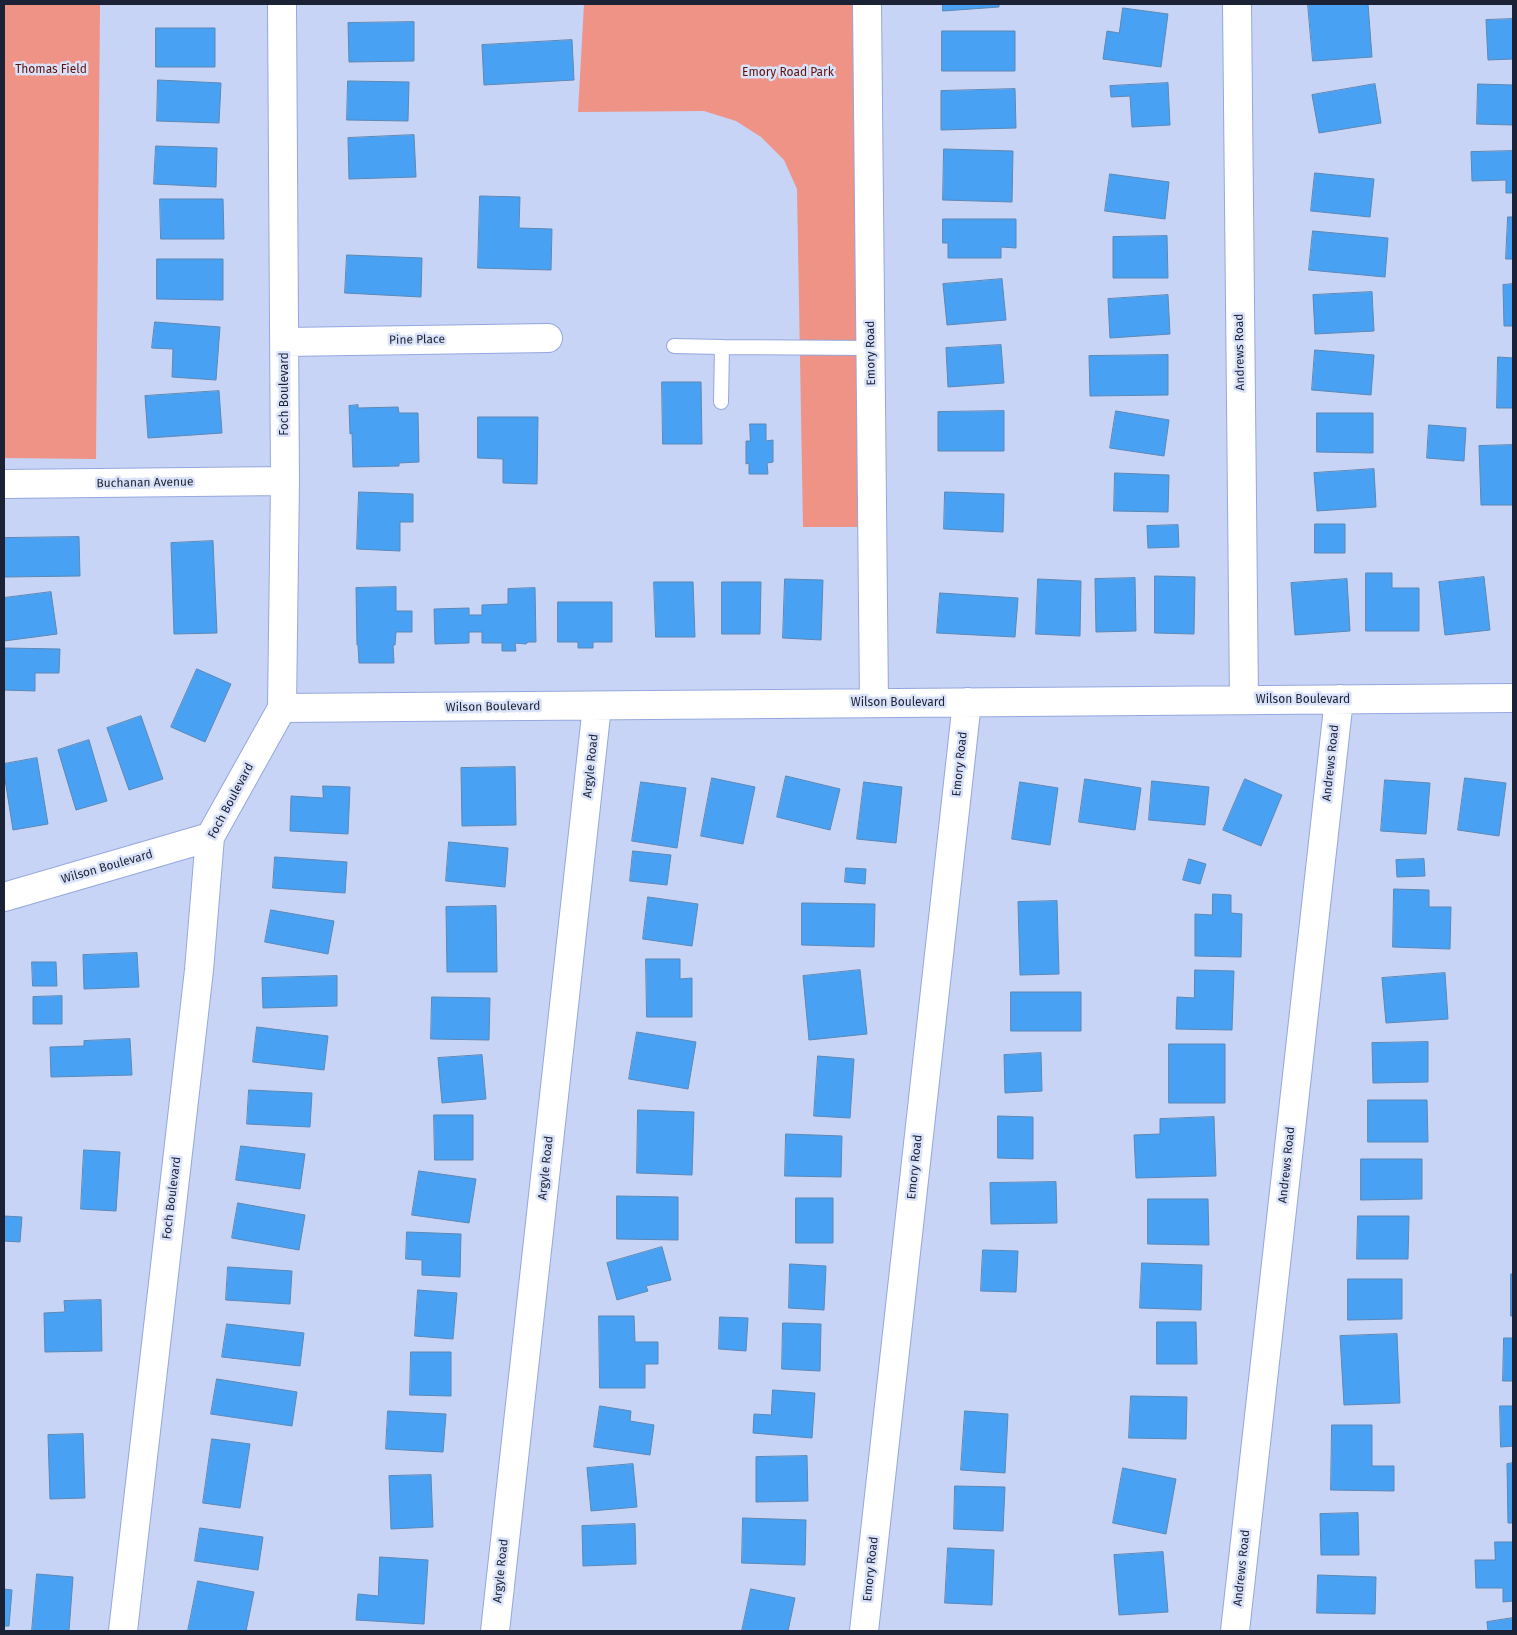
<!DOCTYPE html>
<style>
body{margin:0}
#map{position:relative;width:1517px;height:1635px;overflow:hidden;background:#c8d4f6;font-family:"Fira Sans",sans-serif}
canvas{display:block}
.frame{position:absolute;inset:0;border:5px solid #1b2236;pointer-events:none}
</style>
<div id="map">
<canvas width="1517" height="1635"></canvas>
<div class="frame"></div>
</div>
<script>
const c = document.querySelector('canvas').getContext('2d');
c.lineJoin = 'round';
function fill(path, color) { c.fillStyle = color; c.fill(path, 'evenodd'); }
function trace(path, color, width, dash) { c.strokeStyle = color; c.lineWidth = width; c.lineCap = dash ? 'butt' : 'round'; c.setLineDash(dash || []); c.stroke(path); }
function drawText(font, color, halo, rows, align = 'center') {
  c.font = font + ' "Fira Sans",sans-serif'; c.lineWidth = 5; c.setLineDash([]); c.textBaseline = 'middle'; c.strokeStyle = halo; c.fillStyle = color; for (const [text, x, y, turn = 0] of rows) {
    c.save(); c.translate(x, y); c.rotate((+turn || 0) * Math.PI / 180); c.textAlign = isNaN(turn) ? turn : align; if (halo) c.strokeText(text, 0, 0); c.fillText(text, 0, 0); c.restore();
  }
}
fill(new Path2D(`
 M4 4H100L96 459 4 458Z
 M584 4H856L865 527H803L797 189 784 160 761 137 736 121 704 111 578 112Z`), '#ee9385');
const building = new Path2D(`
 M943 4H999V7L943 11Z
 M1308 4H1368L1372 57 1313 61Z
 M1123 8 1168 14 1161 67 1103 59 1107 31 1119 33Z
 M1513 19V59L1488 60 1486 20Z
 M414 22V61L349 62 348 23Z
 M156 28H215V67H156Z
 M942 31H1015V71H942Z
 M572 40 574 80 484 85 482 45Z
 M158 80 221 83 219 123 157 121Z
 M348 81 409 82 408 121 347 120Z
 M1168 83 1170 125 1132 127 1130 96 1111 97 1110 86Z
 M1375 84 1381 123 1319 133 1312 95Z
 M1478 84 1513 85V125L1477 124Z
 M1015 89 1016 128 941 130V91Z
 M414 135 416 177 349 179 348 138Z
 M156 146 217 148 216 187 154 184Z
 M944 149 1013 151 1012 202 943 200Z
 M1513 151V193H1506V180L1472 181 1471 152Z
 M1315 173 1374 179 1370 217 1311 211Z
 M1110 174 1169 182 1165 219 1105 211Z
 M480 196 520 197 519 228 552 229 551 270 478 268Z
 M160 199H223L224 239H161Z
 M1508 217H1513V259H1506Z
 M943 219H1016V248L1001 247V258H948V243H943Z
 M1313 231 1388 238 1385 277 1309 270Z
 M1167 236 1168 278H1113V237Z
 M347 255 422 258 421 297 345 293Z
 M157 259H223V300L157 299Z
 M1002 279 1006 320 947 325 943 284Z
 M1513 284V326H1504L1503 285Z
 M1372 292 1374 331 1315 334 1313 295Z
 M1168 295 1170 334 1110 338 1108 299Z
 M155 322 220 327 216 380 172 377 173 349 152 348Z
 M1001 345 1004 383 948 387 946 348Z
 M1315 350 1374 355 1371 395 1312 390Z
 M1168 355V395L1090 396 1089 356Z
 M1498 357 1513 358V408H1497Z
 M662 382H701L702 444H663Z
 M219 391 222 433 148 438 145 396Z
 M358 405V408L398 407 399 413H418L419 462 399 463V466L353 467 352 433 350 434 349 406Z
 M1004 411V451H938V412Z
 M1116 411 1169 420 1164 456 1110 448Z
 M1317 413H1373V453L1317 452Z
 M478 417H538L537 484 503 483V459L478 458Z
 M750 424H766V441L773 440V462L767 463 768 474H749V463L746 464V441H750Z
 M1429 425 1466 428 1464 461 1427 458Z
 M1513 445V505H1481L1479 446Z
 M1374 469 1376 507 1317 511 1314 473Z
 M1115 473 1169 475 1168 512 1114 511Z
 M359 492 413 494V522H400V551L357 549Z
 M945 492 1004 494 1003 532 944 529Z
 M1315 524H1345V553H1315Z
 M1178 525 1179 547 1148 548 1147 526Z
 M79 537 80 576 4 577V538Z
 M213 541 217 633 174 634 171 543Z
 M1366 573H1392V588H1419V631H1366Z
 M1155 576 1195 577 1194 634 1155 633Z
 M1484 577 1490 630 1445 635 1439 582Z
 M1135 578 1136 631 1096 632 1095 579Z
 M785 579 823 580 821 640 783 638Z
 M1038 579 1081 581 1080 636 1036 634Z
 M1347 579 1350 631 1295 635 1291 583Z
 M654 582H693L695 637H656Z
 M722 582H761L760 634H722Z
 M396 587V611H412V632H396L395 645H393L394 663H359L358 645H357L356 588Z
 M535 588 536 642H528L526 644 515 643 516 651H502V643H482V632H469V643L435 644 434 609 469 608V615H482V605L508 604V589Z
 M51 592 57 634 4 641V598Z
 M940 593 1018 598 1015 637 937 633Z
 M558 602H612V642H593V648H578V642H558Z
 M4 648 60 649 59 673H35V691L4 690Z
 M197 669 231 684 205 742 171 727Z
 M141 716 163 779 129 790 107 728Z
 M89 740 107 801 76 810 58 750Z
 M37 758 48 824 13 830 4 773V764Z
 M515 767 516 825 462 826 461 768Z
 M786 776 840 789 830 830 777 817Z
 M712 778 755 787 743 844 701 836Z
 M1465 778 1506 783 1499 836 1458 830Z
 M1085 779 1141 788 1135 830 1079 822Z
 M1245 779 1282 795 1261 846 1223 830Z
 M1385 780 1430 783 1426 834 1381 831Z
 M1152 781 1209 787 1205 825 1149 820Z
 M641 782 686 788 677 848 632 841Z
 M864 782 902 787 896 843 857 839Z
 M1020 782 1058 788 1050 845 1012 839Z
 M323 786 350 787 348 834 290 831 291 796 323 798Z
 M449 842 508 848 505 887 446 881Z
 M633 851 671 855 667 885 630 881Z
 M275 857 347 862 345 893 273 888Z
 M1189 859 1206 864 1200 884 1183 880Z
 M1424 859 1425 876 1397 877 1396 860Z
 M846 868 866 869 865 884 845 882Z
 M1394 889 1429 890V907H1451L1450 949 1393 947Z
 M1213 894 1231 895V913L1242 914 1241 957 1195 956V914L1212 915Z
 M648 897 698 904 692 946 643 939Z
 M1057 901 1059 974 1020 975 1018 902Z
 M802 903 875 904 874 947 802 945Z
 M496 906 497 972H447L446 907Z
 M271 910 334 921 328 954 265 942Z
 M137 953 139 987 84 989 83 955Z
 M646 959H680V979L692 978V1017H647Z
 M32 962H56L57 986H33Z
 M860 970 867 1034 809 1040 803 976Z
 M1195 970 1234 971 1232 1030 1176 1029 1177 997 1194 998Z
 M1445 973 1448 1019 1386 1023 1382 978Z
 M337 976V1006L263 1008 262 978Z
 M1011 992H1081V1031H1011Z
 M62 996V1024H33V997Z
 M432 997 490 998 489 1040 431 1039Z
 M257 1027 328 1036 324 1070 253 1062Z
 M637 1032 696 1042 688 1089 629 1079Z
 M130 1039 132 1075 51 1077 50 1047 84 1046V1041Z
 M1428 1042V1082L1373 1083 1372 1043Z
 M1169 1044H1225V1103H1169Z
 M1041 1053 1042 1091 1005 1093 1004 1055Z
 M482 1055 486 1099 442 1103 438 1058Z
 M818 1056 854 1059 850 1118 814 1116Z
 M249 1090 312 1093 310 1127 247 1124Z
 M1368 1100H1427L1428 1142H1368Z
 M638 1110 694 1112 692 1175 637 1173Z
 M434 1115H473V1160H435Z
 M998 1116 1033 1117V1159L998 1158Z
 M1214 1117 1216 1176 1136 1178 1134 1135 1160 1134V1119Z
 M786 1134 842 1136 841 1177 785 1176Z
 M241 1146 305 1154 300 1189 236 1180Z
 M84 1150 120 1152 116 1211 81 1209Z
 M1361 1159H1422V1199L1361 1200Z
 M419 1171 476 1179 469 1223 412 1215Z
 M1056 1182 1057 1223 991 1224 990 1183Z
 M617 1196 678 1197V1240L617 1239Z
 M796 1198H833V1243H796Z
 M1148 1199H1208L1209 1245 1148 1244Z
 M238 1203 305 1215 299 1250 232 1238Z
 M4 1216 22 1217 20 1242 4 1241Z
 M1358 1216H1409L1408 1259H1357Z
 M407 1232 461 1234 460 1277 422 1275V1260L406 1259Z
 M662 1247 671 1280 646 1286 648 1291 617 1300 607 1263Z
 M983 1250 1018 1251 1016 1292 981 1291Z
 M1142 1263 1202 1265 1201 1310 1140 1308Z
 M790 1264 826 1266 824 1310 789 1308Z
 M228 1267 292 1271 290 1304 226 1300Z
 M1511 1274H1513V1316H1511Z
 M1348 1279H1402V1319L1348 1320Z
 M418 1290 457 1293 453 1339 415 1336Z
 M101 1300 102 1351 45 1352 44 1313 65 1312 64 1301Z
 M599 1316H634L635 1342H658V1364H645V1388H600Z
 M720 1317 748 1318 746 1351 719 1349Z
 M1157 1322H1196L1197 1364H1157Z
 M783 1323 821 1324 820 1371 782 1369Z
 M227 1324 304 1333 300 1366 222 1357Z
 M1397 1334 1400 1403 1344 1405 1340 1336Z
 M1504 1338H1513V1381H1503Z
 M411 1352H451V1396L410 1395Z
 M217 1379 297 1392 292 1426 211 1414Z
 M773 1390 815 1393 812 1438 753 1433 754 1414 771 1415Z
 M1131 1396 1187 1397 1186 1439 1129 1438Z
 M600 1406 631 1411 630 1421 654 1425 650 1455 594 1447Z
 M1500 1406H1513V1446L1501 1447Z
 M388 1411 446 1414 443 1452 386 1449Z
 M965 1411 1008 1414 1005 1473 961 1470Z
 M1332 1425H1372V1466H1394V1491L1331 1490Z
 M83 1434 85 1498 50 1499 48 1435Z
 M212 1439 250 1444 240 1508 203 1503Z
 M807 1456 808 1501 756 1502V1457Z
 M1513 1463V1523H1508L1507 1464Z
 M633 1464 637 1507 591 1511 587 1468Z
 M1123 1468 1176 1479 1166 1534 1113 1523Z
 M431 1475 433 1527 391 1529 389 1476Z
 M955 1486 1005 1487 1003 1531 954 1529Z
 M1358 1513 1359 1555H1321L1320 1514Z
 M743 1518 806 1520 805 1565 742 1563Z
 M635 1524 636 1564 583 1566 582 1526Z
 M200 1528 263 1537 258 1570 195 1561Z
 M1495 1542H1513V1601L1503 1602V1588H1476L1475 1560H1495Z
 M948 1548 994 1550 992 1605 945 1603Z
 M1163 1552 1168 1612 1119 1615 1114 1555Z
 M380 1557 428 1560 424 1624 356 1620 358 1594 378 1596Z
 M37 1574 73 1577 69 1631H32Z
 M1318 1575 1376 1577 1375 1614 1317 1613Z
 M198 1581 254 1592 246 1631H188Z
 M4 1589 12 1590 9 1626H4Z
 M751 1589 795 1598 788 1631H742Z
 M1513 1618V1631H1488L1487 1622Z`);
fill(building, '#48a1f3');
trace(building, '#5d88b4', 1);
const service = new Path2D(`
 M674 346 722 347
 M721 402 722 347 871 348`);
const minor = new Path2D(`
 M867 4 874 703
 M1237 4 1244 700
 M285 342 548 338
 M4 484 285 481
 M282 708 1513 698
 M4 897 210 837
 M123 1631 199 970 210 837 282 708 285 481 282 4
 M495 1631 597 706
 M864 1631 967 702
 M1235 1631 1339 699`);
trace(service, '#95a7de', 16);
trace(minor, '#95a7de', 30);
trace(service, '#fff', 14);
trace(minor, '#fff', 28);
drawText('12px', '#5d130c', '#d9e2f9', [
 ["Thomas Field",51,70],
 ["Emory Road Park",788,73]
]);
drawText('12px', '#1b2236', '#d9e2f9', [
 ["Pine Place",417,340,-1],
 ["Andrews Road",1240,352,-91],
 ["Emory Road",871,353,-91],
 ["Foch Boulevard",285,394,-90],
 ["Buchanan Avenue",145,483,-1],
 ["Wilson Boulevard",1303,700],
 ["Wilson Boulevard",898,703],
 ["Wilson Boulevard",493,707,-1],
 ["Andrews Road",1331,763,-84],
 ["Emory Road",960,764,-84],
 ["Argyle Road",591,766,-84],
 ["Foch Boulevard",231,801,-62],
 ["Wilson Boulevard",107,867,-16],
 ["Andrews Road",1287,1165,-84],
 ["Emory Road",915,1167,-84],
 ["Argyle Road",546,1168,-84],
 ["Foch Boulevard",172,1198,-83],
 ["Andrews Road",1242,1568,-84],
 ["Emory Road",871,1569,-84],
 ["Argyle Road",501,1571,-84]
]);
</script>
